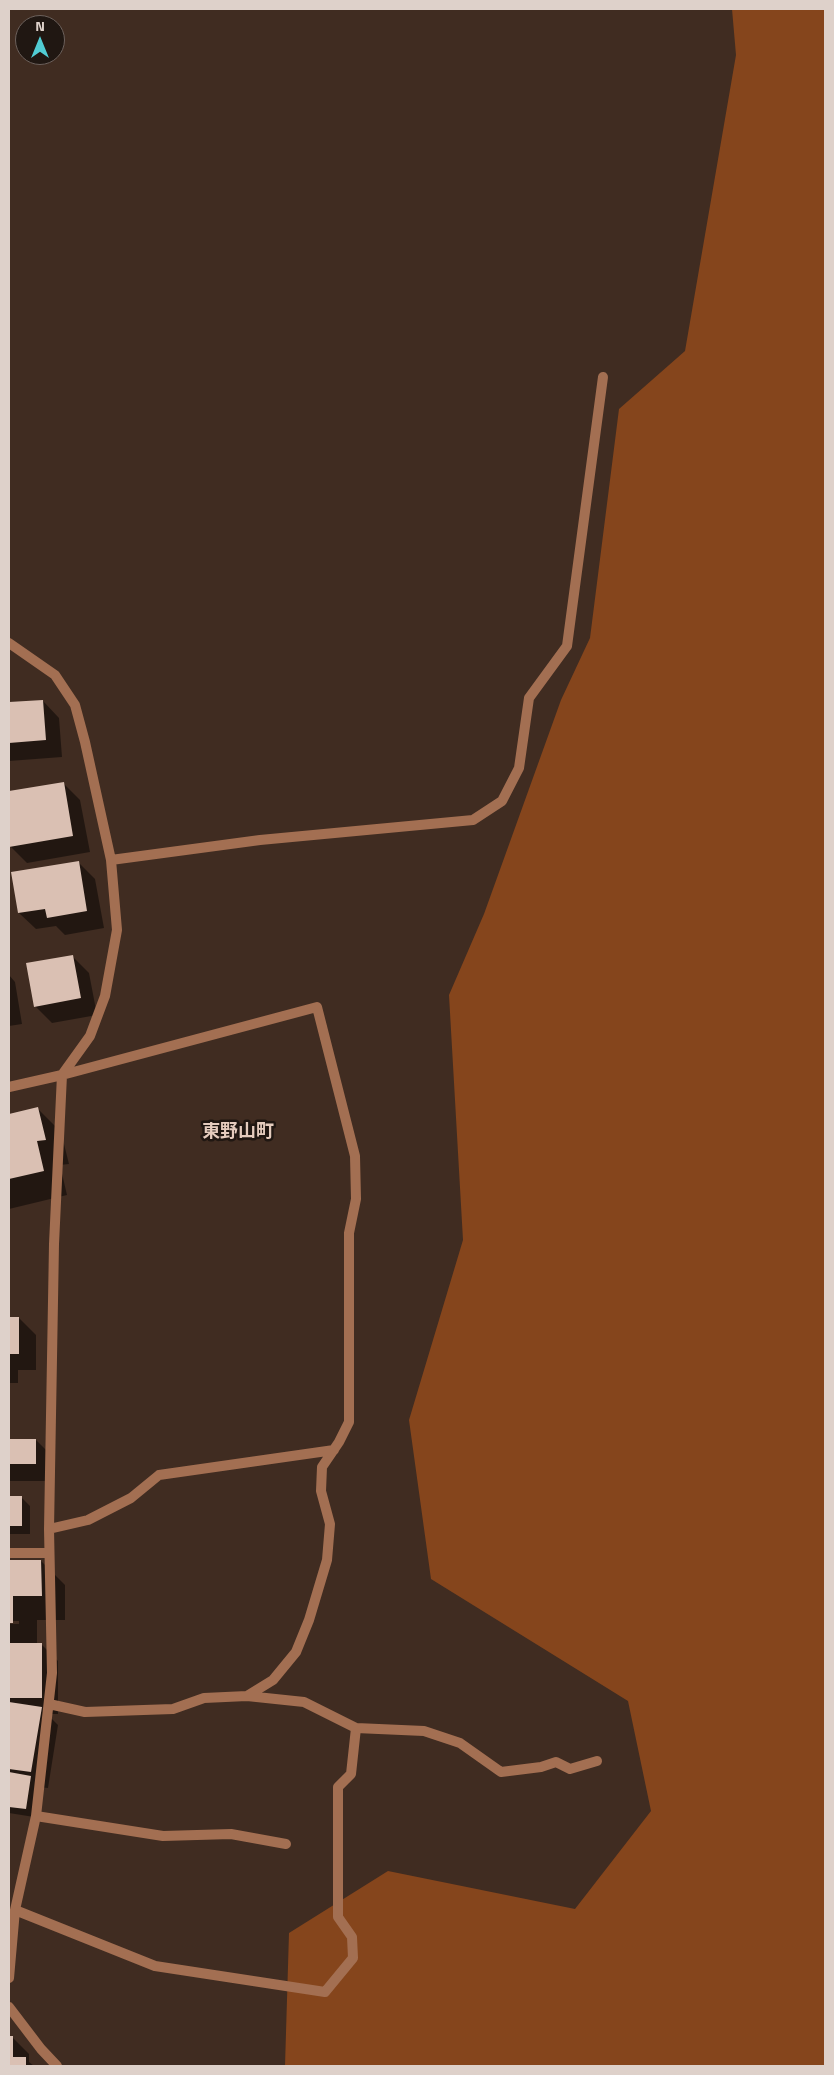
<!DOCTYPE html>
<meta charset="utf-8">
<style>
body{margin:0}
#map{position:relative;width:834px;height:2075px;overflow:hidden;background:#402c21;font-family:"Titillium Web",sans-serif}
canvas{display:block}
.frame{position:absolute;inset:0;border:10px solid #ded1ca;pointer-events:none}
.north{position:absolute;left:15px;top:15px;width:50px;height:50px;box-sizing:border-box;background:#201712;border:1px solid #6c615c;border-radius:50%;rotate:0deg;font-size:14px;font-weight:700;line-height:20px;text-align:center;color:#ded1ca}
.north::after{content:'';display:block;margin:auto;width:18px;height:22px;background:#51ccd3;clip-path:polygon(50% 0,100% 100%,50% 72%,0 100%)}
</style>
<div id="map">
<canvas width="834" height="2075"></canvas>
<div class="frame"></div>
<div class="north">N</div>
</div>
<script>
const c = document.querySelector('canvas').getContext('2d');
c.lineJoin = 'round';
function fill(path, color) { c.fillStyle = color; c.fill(path, 'evenodd'); }
function trace(path, color, width, dash) { c.strokeStyle = color; c.lineWidth = width; c.lineCap = dash ? 'butt' : 'round'; c.setLineDash(dash || []); c.stroke(path); }
function drawText(font, color, halo, rows, align = 'center') {
  c.font = font + ' "Titillium Web","Noto Sans JP",sans-serif'; c.lineWidth = 5; c.setLineDash([]); c.textBaseline = 'middle'; c.strokeStyle = halo; c.fillStyle = color; for (const [text, x, y, turn = 0] of rows) {
    c.save(); c.translate(x, y); c.rotate((+turn || 0) * Math.PI / 180); c.textAlign = isNaN(turn) ? turn : align; if (halo) c.strokeText(text, 0, 0); c.fillText(text, 0, 0); c.restore();
  }
}
fill(new Path2D(`
 M732 9H825V2066H285L289 1933 388 1871 575 1909 651 1811 628 1701 431 1579 409 1420 463 1240 449 995 484 914 561 700 590 638 619 409 685 351 736 55Z`), '#85451c');
fill(new Path2D(`
 M43 701 59 718 62 757 9 761V703Z
 M63 783 80 800 90 852 27 863 10 846 9 793Z
 M78 862 95 879 104 928 65 935 56 926 36 929 19 913Z
 M72 956 89 973 97 1015 52 1023 35 1006Z
 M9 975 15 982 22 1024 9 1026Z
 M37 1108 61 1132 69 1164 60 1165 67 1195 9 1209V1115Z
 M9 1318H19L36 1335V1370H18V1383H9Z
 M9 1440H36L53 1457V1481H9Z
 M9 1497H21L30 1506V1534H9Z
 M41 1561 65 1585V1620H37V1644H41L58 1661V1714H47L58 1725 48 1788 38 1787 34 1817 9 1813V1624H19V1621H9V1562Z
 M9 2037H12L29 2054V2062L34 2066H9Z`), '#0007');
fill(new Path2D(`
 M43 700 46 740 9 743V702Z
 M64 782 73 836 9 847V791Z
 M79 861 87 911 47 918 45 909 18 913 11 872Z
 M73 955 81 998 34 1007 26 963Z
 M38 1107 46 1140 37 1141 44 1171 9 1179V1114Z
 M9 1317H19V1354H9Z
 M9 1439H36V1464H9Z
 M9 1496H22V1526H9Z
 M9 1560H41L42 1596H13V1623H9Z
 M9 1643H42V1698H9Z
 M9 1702 42 1707 31 1772 9 1769Z
 M9 1772 31 1776 26 1809 9 1807Z
 M9 2036H13V2057H26V2066H9Z`), '#dac0b3');
trace(new Path2D(`
 M9 643 55 675 75 705 85 742 111 860 117 930 105 996 90 1036 62 1075 54 1244 49 1529 52 1673 36 1816 15 1910 9 1978
 M111 860 260 840 473 820 502 801 519 768 529 698 567 646 603 377
 M9 1087 62 1075 317 1007 355 1156 356 1199 349 1233V1422L339 1442 322 1467 321 1491 330 1524 327 1560 309 1620 296 1652 273 1680 247 1696 204 1698 173 1709 85 1712 49 1704
 M49 1529 88 1520 131 1498 159 1475 334 1450
 M9 1553H49
 M247 1696 304 1702 356 1728 424 1731 460 1743 501 1772 541 1767 556 1762 570 1769 597 1761
 M36 1816 163 1836 231 1834 286 1844
 M15 1910 155 1966 325 1992 353 1958 352 1937 338 1917V1787L351 1774 356 1728
 M9 2007 41 2049 57 2066`), '#a36f52', 10);
drawText('bold 18px', '#e4cbbd', '#201712', [
 ["東野山町",238,1133]
]);
</script>
